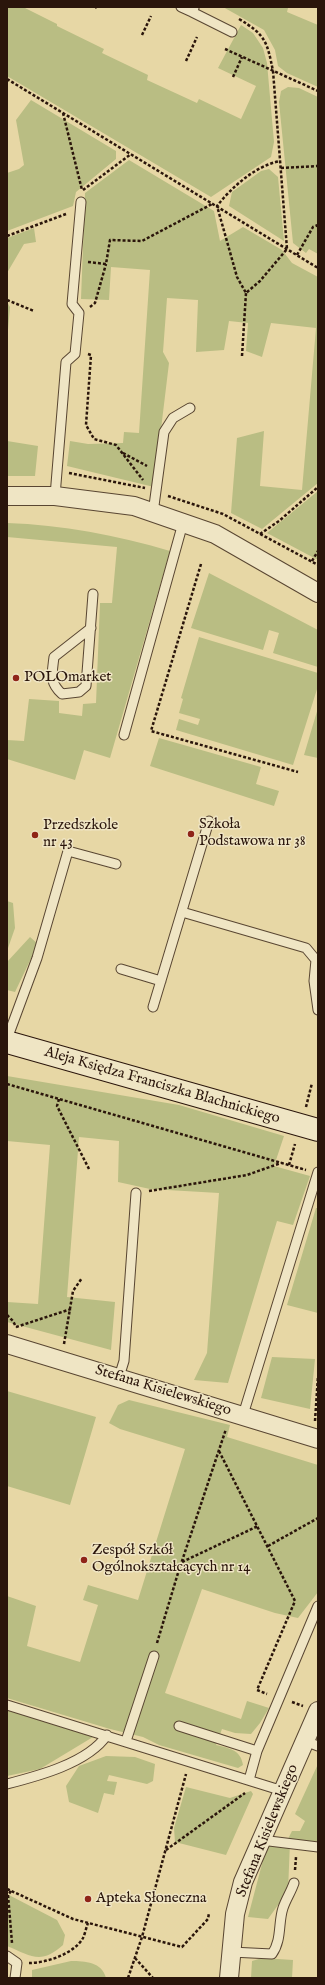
<!DOCTYPE html>
<meta charset="utf-8">
<style>
body{margin:0}
#map{position:relative;width:325px;height:1985px;overflow:hidden;background:#e7d7a5;font-family:"IM FELL English",serif}
canvas{display:block}
.frame{position:absolute;inset:0;border:8px solid #2a150b;pointer-events:none}
</style>
<div id="map">
<canvas width="325" height="1985"></canvas>
<div class="frame"></div>
</div>
<script>
const c = document.querySelector('canvas').getContext('2d');
c.lineJoin = 'round';
function fill(path, color) { c.fillStyle = color; c.fill(path, 'evenodd'); }
function trace(path, color, width, dash) { c.strokeStyle = color; c.lineWidth = width; c.lineCap = dash ? 'butt' : 'round'; c.setLineDash(dash || []); c.stroke(path); }
function drawText(font, color, halo, rows, align = 'center') {
  c.font = font + ' "IM FELL English",serif'; c.lineWidth = 3; c.setLineDash([]); c.textBaseline = 'middle'; c.strokeStyle = halo; c.fillStyle = color; for (const [text, x, y, turn = 0] of rows) {
    c.save(); c.translate(x, y); c.rotate((+turn || 0) * Math.PI / 180); c.textAlign = isNaN(turn) ? turn : align; if (halo) c.strokeText(text, 0, 0); c.fillText(text, 0, 0); c.restore();
  }
}
fill(new Path2D(`
 M7 7H23L57 24V26L104 49 102 53 148 75 147 80 197 103 199 99 241 119 256 86 218 68 241 25 253 33 263 48 267 63 274 142 271 157 211 197 7 76Z
 M223 7H286L288 8 287 12 318 25V87L287 73 278 66 275 50 264 30Z
 M288 87 299 88 318 97V254L309 249 306 253 293 243 279 102 281 91Z
 M31 100 116 151V159L76 192 73 206 7 231V173L19 169 24 165 16 120Z
 M129 160 214 211 220 241 243 227 282 250 292 263 318 277V483L262 529 231 513 237 438 264 431 260 486 302 490 316 328 271 323 262 357 246 351 248 323 229 321 224 350 196 352 198 300 167 298 163 352 169 363 154 487 67 466 70 441 88 444 123 443 124 432 139 433 150 270 111 267 109 300 81 299 85 193Z
 M269 169 278 177 284 241 229 206 232 192 261 171Z
 M34 228 36 242 24 244 7 273V238Z
 M7 302 10 307 7 341Z
 M7 441 38 446 35 476H7Z
 M318 491V560L267 533Z
 M7 523C62 525 117 535 170 551L110 758 84 750 75 780 7 759V740L24 741 29 699 59 701V713L82 716 83 704 96 703 100 603H112L117 547 7 537Z
 M209 573 318 630V667L273 653 279 633 269 630 263 650 191 628Z
 M199 637 318 673V686L293 765 176 730 179 719 198 725 200 719 179 713 183 699 181 698Z
 M318 708V758L304 755Z
 M159 738 261 767 256 784 279 791 274 806 150 766Z
 M7 901 13 903 15 928 7 951Z
 M30 937 38 944 15 992 7 990V962Z
 M7 1076 179 1105 284 1136 274 1166 310 1176 293 1225 277 1221 228 1383 194 1380 207 1353 219 1193 150 1189 118 1182 119 1141 79 1137 67 1297 115 1302 111 1350 7 1322V1302L38 1304 50 1145 7 1141Z
 M316 1208H318V1313L287 1305Z
 M272 1357 315 1359 310 1409 261 1398Z
 M7 1391 96 1417 70 1505 7 1486Z
 M129 1400 230 1425 227 1437 318 1465V1592L298 1618 275 1613 202 1589 165 1693 241 1719 247 1701 269 1708 260 1723 251 1734 235 1733 222 1729 216 1745C229 1748 241 1750 243 1765L238 1768 159 1745 143 1737 110 1729 7 1698V1596L36 1606 27 1646 80 1662 98 1605 83 1600 88 1585 138 1600 185 1449 120 1429 109 1423 118 1405Z
 M7 1710 93 1737 40 1769 7 1776Z
 M106 1756 135 1757 155 1764 153 1781 147 1784 109 1775 107 1781 117 1782 114 1795 104 1793 98 1813 69 1802 66 1786 79 1766Z
 M318 1764V1842L288 1839 292 1831H300L305 1821 295 1814Z
 M186 1787 230 1798 251 1791 253 1794 226 1855 175 1842 174 1828Z
 M290 1842 288 1891 268 1919 248 1917 267 1845Z
 M7 1894 57 1920 65 1935 63 1945C41 1965 31 1956 7 1946Z
 M262 1958 293 1960 292 1978H251L252 1961Z
 M71 1961C85 1961 102 1962 106 1978H32V1970Z`), '#b9bd83');
const lane = new Path2D(`
 M181 7 192 12 194 8
 M192 12 232 32
 M55 496 66 362 75 354 79 313 72 304 81 202
 M153 513 164 432 173 418 190 408
 M91 628 54 657C52 674 49 682 62 694L79 692 86 686 93 594
 M124 735 183 523
 M182 912 306 948 316 960 314 981 318 1010
 M121 969 161 981
 M153 1007 209 821
 M7 1039 37 958 68 851 116 864
 M119 1377 124 1361 136 1193
 M243 1415 318 1172
 M7 1705 283 1791
 M179 1726 257 1751
 M126 1741 154 1656
 M305 1741 318 1746
 M249 1780 257 1751 318 1606
 M7 1784C38 1776 88 1763 107 1735
 M261 1840 318 1847
 M231 1952 272 1954C282 1940 278 1923 283 1908 286 1899 291 1892 294 1883
 M7 1956 17 1963 15 1978`);
const street = new Path2D(`
 M7 496H55L134 506 215 534 318 593
 M7 1344 318 1439
 M229 1978 235 1914 243 1882 318 1711`);
const secondary = new Path2D(`
 M7 1042 318 1130`);
trace(lane, '#594632', 11);
trace(street, '#594632', 20);
trace(secondary, '#2a150b', 24);
trace(new Path2D(`
 M95 8 96 7
 M239 19C266 35 267 42 273 71L287 249 260 281 246 293 237 277 217 206C232 187 255 166 280 161
 M142 35 151 16
 M225 49 318 91
 M186 61 197 37
 M233 77 242 57
 M7 79 318 268
 M63 113 82 190
 M281 168 318 166
 M83 190 131 154
 M7 236 66 214
 M297 255 313 227 318 225
 M88 262 106 264 110 240 142 241 212 204
 M7 300 34 311
 M90 307 95 303 106 264
 M88 354 91 355 86 425 94 439 116 445 143 480
 M242 356 246 293
 M123 453 147 466
 M69 473 145 488
 M168 496 223 514 318 565
 M260 534 279 521 318 487
 M312 561 318 551
 M201 564 151 731 298 772
 M7 1084 306 1170
 M59 1099 57 1106 89 1169
 M306 1107 312 1083
 M289 1165 295 1144
 M149 1191 247 1175 281 1163
 M7 1315 13 1321 16 1327
 M16 1327 71 1309
 M64 1344 73 1291 82 1278
 M315 1421 318 1376
 M219 1451 295 1601 257 1690 267 1694
 M268 1546 318 1518
 M182 1562 258 1526
 M157 1643 178 1573 226 1429
 M292 1702 303 1706
 M166 1850 245 1793
 M295 1870 296 1857
 M7 1889 73 1919 182 1947 208 1919 209 1913
 M11 1891 8 1895 12 1943
 M135 1958 153 1978
 M29 1963C46 1963 74 1954 83 1938 85 1934 86 1928 88 1923
 M128 1978 142 1937 186 1774`), '#2a150b', 2.5, [3, 2]);
trace(lane, '#efe5c4', 9);
trace(street, '#efe5c4', 18);
trace(secondary, '#efe5c4', 22);
for (const [x, y, r, color] of [
 [16,678,4,"#8f2418"],
 [191,834,4,"#8f2418"],
 [35,835,4,"#8f2418"],
 [84,1560,4,"#8f2418"],
 [88,1899,4,"#8f2418"]
]) { const dot = new Path2D(); dot.arc(x, y, r, 0, 2 * Math.PI); c.fillStyle = color; c.fill(dot); trace(dot, '#efe5c4', 1.5); }
drawText('15px', '#2a150b', '#efe5c4', [
 ["POLOmarket",24,678],
 ["Szkoła",199,825],
 ["Podstawowa nr 38",199,842],
 ["Przedszkole",43,826],
 ["nr 43",43,843],
 ["Zespół Szkół",92,1551],
 ["Ogólnokształcących nr 14",92,1568],
 ["Apteka Słoneczna",96,1899]
], 'left');
drawText('15px', '#2a150b', '#efe5c4', [
 ["Aleja Księdza Franciszka Blachnickiego",162,1086,16],
 ["Stefana Kisielewskiego",163,1391,17],
 ["Stefana Kisielewskiego",268,1831,-68]
]);
</script>
